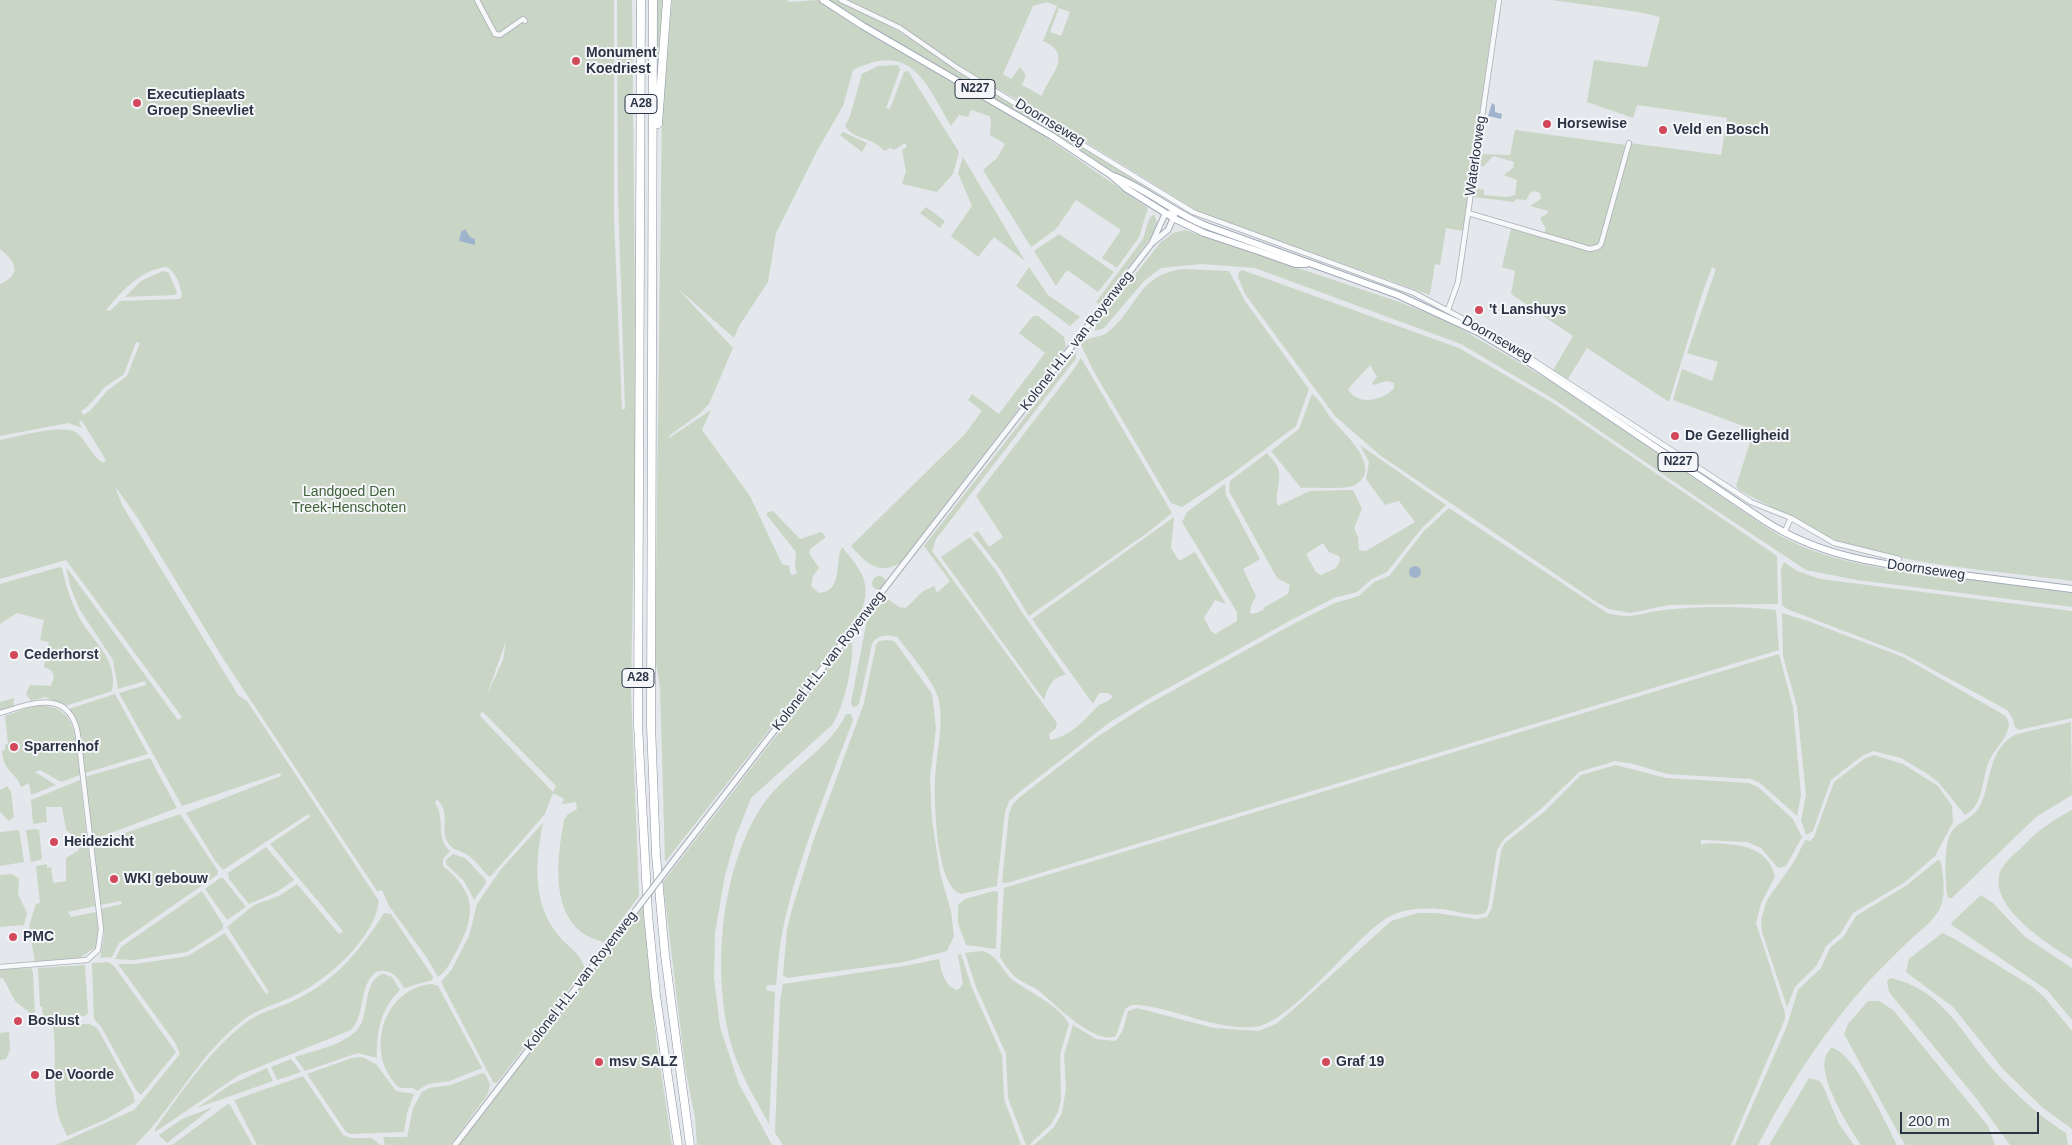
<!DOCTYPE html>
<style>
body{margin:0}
#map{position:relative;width:2072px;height:1145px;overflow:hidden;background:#e4e7ec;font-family:Arial,sans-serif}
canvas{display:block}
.scale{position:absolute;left:1900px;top:1112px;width:139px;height:22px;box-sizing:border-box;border:2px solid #2b3445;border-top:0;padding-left:6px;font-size:15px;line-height:18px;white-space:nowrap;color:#2b3445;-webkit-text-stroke:4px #f4f6f9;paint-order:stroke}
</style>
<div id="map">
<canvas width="2072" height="1145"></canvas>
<div class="scale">200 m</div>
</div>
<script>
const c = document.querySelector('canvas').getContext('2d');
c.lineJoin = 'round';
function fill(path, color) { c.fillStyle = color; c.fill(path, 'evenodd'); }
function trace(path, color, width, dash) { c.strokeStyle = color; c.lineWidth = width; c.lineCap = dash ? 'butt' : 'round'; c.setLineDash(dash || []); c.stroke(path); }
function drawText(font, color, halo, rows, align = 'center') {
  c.font = font + ' Arial,sans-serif'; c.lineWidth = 4; c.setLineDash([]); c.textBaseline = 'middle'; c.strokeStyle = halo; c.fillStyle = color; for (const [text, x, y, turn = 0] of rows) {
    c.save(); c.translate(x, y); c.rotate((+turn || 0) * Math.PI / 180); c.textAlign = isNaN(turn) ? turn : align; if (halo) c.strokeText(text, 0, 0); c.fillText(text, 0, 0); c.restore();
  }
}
fill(new Path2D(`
 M0 0H614V220L622 409H625L618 195 617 0H632L636 413 631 691 639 896 604 943C597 939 586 937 580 931 550 906 558 853 564 820L568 814 577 809 576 802 562 804 564 799 553 793 545 814 490 877C481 870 475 858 464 853 458 850 452 849 448 843 439 829 452 815 437 799L435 803C446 819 435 838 450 851L443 859V866C477 893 476 916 456 952 451 961 447 971 438 977L427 958 389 906 382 890 377 891 224 660 137 517 115 486 122 505 238 695 247 701 379 901C375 938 328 979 296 995 278 1004 258 1008 242 1021 198 1055 174 1108 135 1145H56L134 1110 180 1054 176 1044 118 964H135L188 956 225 933 266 994 269 992 227 927 254 905 279 896 297 884 339 934 343 931 270 844 310 817 308 814 223 870 216 862 186 813 281 776 280 773 182 806 119 693 146 685 145 681 118 689 113 660 80 610 71 589 66 567 178 720 182 717 66 560 0 579V440C16 437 64 423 77 433 87 442 91 455 103 463L106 460 82 421 79 422 82 428 68 423 0 436V284C24 274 14 260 0 249ZM167 267C176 272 180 284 182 295L180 299 120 301 110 311 106 310C122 291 141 269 167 267ZM136 342 140 343 127 376 108 390 90 411 83 415 81 411 87 407 105 387 124 374ZM506 641 503 660 488 693V692ZM482 711 556 786 553 792 480 716Z
 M656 0H664L656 79Z
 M672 0H787L789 2 818 0 857 27 1043 135 1148 208 1139 237 1117 268 1102 258 1121 230 1076 200 1056 229 1031 247 983 170 997 158 1005 144 990 135 991 120 989 116 971 110 968 117 959 115 951 126C925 82 912 41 853 70L843 106 818 149 776 233 768 282 739 326 734 338 677 288 733 348 709 404 698 415 670 435 669 438 711 410 702 430 750 496 782 564 789 566 791 575 797 574 795 567 796 552 766 514 768 512 773 511 800 539 821 532 826 537 810 549 809 553 819 568 813 576 811 586 819 593C844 591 834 562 842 547 862 571 874 585 859 616L665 862 660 687 655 658 662 111Z
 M829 0H837L885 23 1160 196 1158 198 866 25Z
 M844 0H1496L1463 231 1446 228 1440 265 1435 264 1430 295 1199 212 1014 98 948 61 915 37ZM1047 2 1057 6 1043 41C1075 55 1049 75 1042 96L1022 85 1026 75 1020 67 1011 79 1003 74 1033 6ZM1059 8 1070 12 1061 36 1050 32Z
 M1552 0H2072V581C1992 570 1906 566 1832 539L1739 490 1736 486 1754 430 1673 400 1682 369 1712 381 1718 362 1687 353 1716 269 1712 267 1702 294 1669 402 1587 348 1568 379 1552 372 1573 336 1511 294 1515 271 1502 267 1511 229 1592 251 1599 249 1606 234 1630 143 1721 155 1727 118 1637 105 1633 118 1587 102 1594 60 1647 67 1660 17 1638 12Z
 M898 65 900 70 886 108 890 109 904 72 908 71 959 152 953 174 937 192 902 184 906 171 902 150 907 147 905 143 894 150 891 148 884 151C874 137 853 140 845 126L850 116 862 74 878 66Z
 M1515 130 1626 145 1598 245 1589 247 1544 234 1546 229 1540 218 1547 214 1548 211 1530 206 1541 199 1540 193 1533 191 1530 193 1526 200 1516 199 1514 202 1474 197 1476 188 1484 190V195L1507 197 1515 195 1517 180 1504 175 1513 168 1514 162 1493 156 1484 166H1479L1482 154 1510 155Z
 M843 132 867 143 862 152 840 135Z
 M963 157 1025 261 994 237 978 257 951 236 972 206 958 173Z
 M926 207 945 221 940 228 920 213Z
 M1154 214 1157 223 1152 236 1100 305 1096 302 1143 239 1149 219Z
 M1185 230 1405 304 1449 322 1549 380 1769 529C1826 565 1893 570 1959 578 1997 583 2034 588 2072 593V607L1857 580 1806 570 1705 503 1555 400 1461 344 1255 268 1202 264 1161 268 1144 281 1104 328 1095 331V326L1160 243 1173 233Z
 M1059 234 1114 272 1098 292 1067 270 1056 286 1034 251Z
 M1029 267 1048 295 1080 317 1070 326 1016 286Z
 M1183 269 1229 271 1245 301 1309 389 1296 426 1232 474 1182 507 1171 503 1093 370 1081 345C1088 335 1099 339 1108 332 1139 307 1137 275 1183 269Z
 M1242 270 1459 348 1553 403 1777 556 1778 604 1669 605 1630 613 1609 609 1598 603 1381 456 1335 416 1245 294 1238 277 1239 272ZM1370 365 1377 377 1372 383 1373 385 1387 381 1394 383V388C1384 401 1356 406 1348 389Z
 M163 271 169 273 177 293 175 295 125 297 141 281Z
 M1038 316 1064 337 1066 347 900 563C878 576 865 562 851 546L965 434 982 411 968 400 972 394 999 414 1045 353 1019 333 1033 316Z
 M1076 352V359L1070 366 936 539 932 551 1057 723 1056 728 1049 734 1050 740C1069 737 1084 721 1096 708 1101 702 1109 703 1113 696L1108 693H1099L1093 704 1032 619 1174 517 1171 548 1179 561 1195 552 1226 604 1215 600 1204 618 1211 631 1215 634 1237 621V612L1182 522 1187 512 1225 484 1226 495 1260 559 1243 569 1256 596 1251 606 1250 613 1253 614 1264 610 1263 608 1288 594 1290 585 1277 578 1229 491 1230 481 1267 453C1270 457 1275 462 1277 466 1284 480 1273 492 1278 506L1310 491 1353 490 1362 509 1354 528 1358 537 1359 550 1366 551 1415 522 1399 501 1385 505 1366 479 1369 462 1360 445 1446 505 1421 529 1387 572 1372 579 1357 592 1334 598 1293 619 1143 702 1110 722 1017 794 1009 801 1005 812 997 886 961 894C936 886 934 803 935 780 936 754 944 727 939 700 935 683 909 652 897 637 887 634 876 635 872 644L859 704 855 707 852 706 851 702 867 620 884 596 899 607 906 608 922 592 934 586 937 593 950 581 924 546ZM1323 543 1329 552 1339 556 1340 561 1336 568 1321 575 1316 572 1306 554Z
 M1081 358 1172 513 1147 533 1029 616 1000 569 973 534 978 531 989 547 1003 537 976 496 1074 369Z
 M1312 394C1320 399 1325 410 1331 418 1342 432 1385 468 1355 485 1346 490 1313 487 1301 488L1271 451 1299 429Z
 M1449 508 1607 613C1634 620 1639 613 1664 610 1696 606 1744 606 1776 610L1779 650 1110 852 1007 883 1002 882 1009 813 1013 804 1020 797 1097 737 1145 706 1295 623 1335 603 1359 596 1374 582 1389 576 1424 531Z
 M970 537 997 572 1021 611 1066 675C1052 676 1048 688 1044 700L941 557Z
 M1784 562 1797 571 1820 579 2072 611V718L2019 730 2015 727 2012 717 2007 710 1904 654 1787 609 1782 605 1781 569Z
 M60 567 62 568C66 586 71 602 80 619 93 642 119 660 112 691L65 706 45 697 31 701 26 694 30 685 51 686 54 677 52 671 44 667 49 642 40 640 44 620 17 613 0 624V584Z
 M872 583a7 7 0 1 1 14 0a7 7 0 1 1-14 0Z
 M1782 613 1808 621 1903 657 2004 715C2008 719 2010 723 2008 729 2005 740 1995 749 1990 759 1981 777 1985 805 1965 815L1939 783 1929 775 1901 758 1873 751 1862 756 1831 780 1813 831 1806 835 1801 820 1806 795 1797 707 1783 656Z
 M886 640 894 641 898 646 932 694 936 728 930 778 932 820 940 873 951 911 954 936 947 951 904 962 787 978 783 975 787 930 792 909 814 839 864 703 876 645 879 641Z
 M852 642C854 662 844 708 832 725L751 798 736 836 725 875 715 933 714 977 720 1027 739 1084 772 1145H697L695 1118 685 1066 663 882 848 643Z
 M1779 654 1793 707 1801 795 1797 816 1760 783 1751 779 1667 774 1634 764 1615 761 1579 772 1542 808 1504 839 1497 850 1488 908 1485 913C1473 917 1459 912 1448 910 1428 907 1402 908 1385 919 1353 940 1289 1025 1254 1027 1214 1030 1177 1009 1139 1005 1133 1004 1129 1006 1125 1009L1116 1036C1095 1046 1054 1003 1038 990 1030 985 1021 982 1014 976 1009 970 1004 964 1000 957L1004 888Z
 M115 694 148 754 85 773 79 729 69 709Z
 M14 698V706L0 711V702Z
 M35 705C80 704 75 741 80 775L61 782 40 770 35 772 56 785 31 795 29 783 21 787C15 770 4 774 2 751L5 750V745L8 744 5 716Z
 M846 714H851L853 720C828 788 798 857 783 929 779 947 778 967 776 985H767L766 990 775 992 769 1124C757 1102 743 1079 735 1056 710 983 719 871 762 806 784 773 832 747 846 714Z
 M2071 722 2072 795 2036 817 1952 898H1948C1945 886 1944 849 1949 837 1955 821 1972 821 1980 806 1991 784 1988 753 2011 737 2021 731 2057 726 2071 722Z
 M1874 755 1903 764 1938 786 1952 806 1953 822 1935 856 1905 882 1853 913 1840 934 1826 946 1817 965 1795 987 1787 1007 1762 932 1761 920 1767 900 1794 862 1805 840 1810 841 1814 837 1834 782 1864 759Z
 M150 758 177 808 92 840 85 777Z
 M1616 765 1666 778 1749 783 1758 787 1793 819 1802 837 1786 866 1778 868 1761 848 1747 842 1701 840V845C1709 842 1717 844 1725 844 1748 845 1769 852 1775 876L1761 904 1756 923 1785 1013V1019L1731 1145H1034L1054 1127 1062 1113 1066 1088 1064 1055 1073 1025 1096 1039 1116 1041 1123 1030 1128 1011 1137 1008 1214 1028 1258 1031 1276 1024 1295 1008 1391 921 1418 913H1436L1476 919 1487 917 1492 908 1501 851 1504 844 1545 811 1581 775Z
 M80 780 95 906 68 912 71 917 96 912 99 935 96 947 78 959 35 963 29 926 36 904 40 903 36 866 47 864V868L51 867 53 883 66 881V858L79 850V840L66 830 62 807H46L47 822 33 824 31 800Z
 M7 786 11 792 14 817 9 821 0 812V790Z
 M2072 810V959C2048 944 1988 907 2000 872 2003 864 2013 855 2020 849 2036 832 2051 821 2072 810Z
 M180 814 218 871 217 875 119 943 112 957 100 958 104 935 101 909 122 904 121 901 100 905 93 844Z
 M543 823C535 861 532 905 559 936 570 949 578 951 585 968L497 1083 493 1082 441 982 452 969 469 936 477 904 501 869Z
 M35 829 39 830 42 859 31 862 26 830Z
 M19 830 24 862 0 866V832Z
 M266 847 294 880 277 892 249 904 229 879 228 873Z
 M453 854 465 858 485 879 486 883 474 900 464 881 446 864V860Z
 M1938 860 1941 862C1943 879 1947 895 1939 910 1933 921 1921 930 1912 938 1897 952 1883 966 1869 981 1825 1030 1788 1086 1758 1145H1735L1787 1026 1798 990 1821 968 1830 948 1844 936 1856 916 1907 885Z
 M12 874 19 879 18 894 27 913 24 925 0 927V875Z
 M220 878H223L246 907 227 920 205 889Z
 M202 891 223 924V929L187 952 134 960 115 959 121 947Z
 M994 891 998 892 996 949 966 945 958 923V905L965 899Z
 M1981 895 1993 903 2025 937 2072 968V1020L2047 990 1952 925 1951 923Z
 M643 907 657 1046 672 1145H459Z
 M384 913 391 914 433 977 432 980 404 988C398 977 390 967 376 972 358 986 366 1014 351 1030L239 1075 155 1132V1129C181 1093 208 1052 244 1024 260 1011 280 1008 299 998 336 980 362 948 384 913Z
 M1942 933 1955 939 2033 987 2045 998 2072 1031V1129L2043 1108 2003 1069 1953 1007 1906 972 1909 959Z
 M980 951C996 951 1002 972 1014 981 1029 992 1060 1006 1069 1024L1060 1055 1061 1099 1058 1112 1051 1124 1029 1145H1026L1008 1098 1006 1054 976 987 965 953Z
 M961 954 972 988 1002 1055 1004 1099 1021 1145H783L775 1133 780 1002 783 984 904 966 939 959C941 970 945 988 958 990L963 984 958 955Z
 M108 962 114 966 176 1052 141 1095 136 1090 102 1028 94 1019 92 965V963Z
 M85 965 88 1013 85 1016 43 1018 42 1007 40 1006 38 968Z
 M31 968 33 972 35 1017 15 1001 3 978H0V969Z
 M384 974 392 977 400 990C381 1008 376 1032 377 1058L358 1053 305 1071 295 1057C315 1050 351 1044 361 1024 368 1010 365 976 384 974Z
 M1890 978C1939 988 1958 1027 1986 1061 2006 1086 2040 1117 2066 1133L2068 1145H2010L1976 1098 1889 992 1887 981Z
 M432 984 438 986 482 1068 450 1081 428 1084 417 1091 413 1088H400C363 1056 382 988 432 984Z
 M1868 1001H1879L1893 1010 1988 1126 1995 1145H1905L1844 1034 1848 1024Z
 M89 1024 96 1027 100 1033 133 1093 135 1102 107 1119 67 1136C64 1129 60 1122 58 1114 52 1086 57 1054 53 1025Z
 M9 1032 10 1050 6 1059 0 1060V1033Z
 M1831 1048C1853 1049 1887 1126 1897 1145H1861C1849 1128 1819 1079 1825 1058 1826 1054 1829 1051 1831 1048Z
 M362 1057 376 1064 396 1091 414 1094 407 1113 404 1132 351 1134 346 1132 307 1074 352 1058Z
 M291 1059 301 1072 277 1080 271 1067Z
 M267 1068 273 1081 197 1108 230 1085Z
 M482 1073 485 1074 490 1084 488 1094 450 1145H385L383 1137H407L413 1108 422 1092 429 1088 451 1085Z
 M303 1076 343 1135 351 1138H372L380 1145H257L234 1100Z
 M1809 1078 1820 1081 1823 1086 1839 1124 1854 1145H1769Z
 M228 1104 230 1105 253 1145H172Z
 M213 1107 167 1143 159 1135 182 1119Z`), '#c9d6c5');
fill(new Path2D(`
 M1492 103 1495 105V112L1502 114 1501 119 1488 116Z
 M465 229 470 237 475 239V245L459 241 461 232Z
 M1409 572a6 6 0 1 1 12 0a6 6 0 1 1-12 0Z`), '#9fb4cc');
const minor = new Path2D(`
 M477 0 495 34 500 35 523 19 525 21
 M841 0 900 28 959 69 1193 212 1414 293 1496 336 1751 502 1791 518 1834 543 1899 559
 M1468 213 1590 249 1598 247 1601 244 1629 143
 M1448 310 1458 282 1499 0
 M1784 533 1791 518
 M0 713C32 703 70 688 78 735L101 929 98 950 87 960 0 967`);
const tertiary = new Path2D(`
 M678 855 1152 243 1168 230 1176 212 1165 214 1152 243
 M455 1145 626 923`);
const primary = new Path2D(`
 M823 0 863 26 1052 136 1111 175 1127 189 1175 219 1204 233 1261 252 1295 264H1306
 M1111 175C1144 187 1171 211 1204 225L1398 295 1478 332 1535 366 1765 521C1823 558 1881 564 1947 573 1989 578 2030 584 2072 589`);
const motorway = new Path2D(`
 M641 0 638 725 648 915 656 996 678 1145
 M653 0 651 725 656 855 665 955 690 1145
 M658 124 667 0`);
trace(minor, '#a9aeb7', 6);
trace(tertiary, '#a9aeb7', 7);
trace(primary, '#a3abb8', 8);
trace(motorway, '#8b94a3', 9);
trace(minor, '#f7f8fa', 4.5);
trace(tertiary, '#f7f8fa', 5);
trace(primary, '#fff', 6);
trace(motorway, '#fff', 8);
const tertiaryBridge = new Path2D(`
 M626 923 678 855`);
trace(tertiaryBridge, '#a9aeb7', 7, []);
trace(tertiaryBridge, '#f7f8fa', 5);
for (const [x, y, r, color] of [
 [576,61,5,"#d1495b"],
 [137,103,5,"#d1495b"],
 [1547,124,5,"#d1495b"],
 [1663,130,5,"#d1495b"],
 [1479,310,5,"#d1495b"],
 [1675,436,5,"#d1495b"],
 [14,655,5,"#d1495b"],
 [14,747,5,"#d1495b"],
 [54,842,5,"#d1495b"],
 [114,879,5,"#d1495b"],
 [13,937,5,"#d1495b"],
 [18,1021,5,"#d1495b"],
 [599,1062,5,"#d1495b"],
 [1326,1062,5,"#d1495b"],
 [35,1075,5,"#d1495b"]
]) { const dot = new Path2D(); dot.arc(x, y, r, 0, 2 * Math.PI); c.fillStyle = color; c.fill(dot); trace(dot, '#f4f6f9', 2); }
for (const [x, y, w] of [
 [975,89,40],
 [641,104,32],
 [1678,462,40],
 [638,678,32]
]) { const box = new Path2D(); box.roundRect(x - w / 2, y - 9.5, w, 19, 4); c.fillStyle = '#f4f6f9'; c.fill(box); trace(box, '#2b3445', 1); }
drawText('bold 12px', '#2b3445', null, [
 ["N227",975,89],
 ["A28",641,104],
 ["N227",1678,462],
 ["A28",638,678]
]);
drawText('bold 14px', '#2b3445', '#f4f6f9', [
 ["Monument",586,53],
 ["Koedriest",586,69],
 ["Executieplaats",147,95],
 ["Groep Sneevliet",147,111],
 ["Horsewise",1557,124],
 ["Veld en Bosch",1673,130],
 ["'t Lanshuys",1489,310],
 ["De Gezelligheid",1685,436],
 ["Cederhorst",24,655],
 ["Sparrenhof",24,747],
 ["Heidezicht",64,842],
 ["WKI gebouw",124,879],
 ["PMC",23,937],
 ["Boslust",28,1021],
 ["msv SALZ",609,1062],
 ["Graf 19",1336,1062],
 ["De Voorde",45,1075]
], 'left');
drawText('14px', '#2b3445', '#f4f6f9', [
 ["Doornseweg",1050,123,31],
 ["Waterlooweg",1476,156,-82],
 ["Doornseweg",1497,339,30],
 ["Kolonel H.L. van Royenweg",1077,341,-52],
 ["Doornseweg",1926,570,8],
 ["Kolonel H.L. van Royenweg",829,661,-52],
 ["Kolonel H.L. van Royenweg",581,981,-52]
]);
drawText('14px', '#3f6138', '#f4f6f9', [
 ["Landgoed Den",349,492],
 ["Treek-Henschoten",349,508]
]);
</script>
